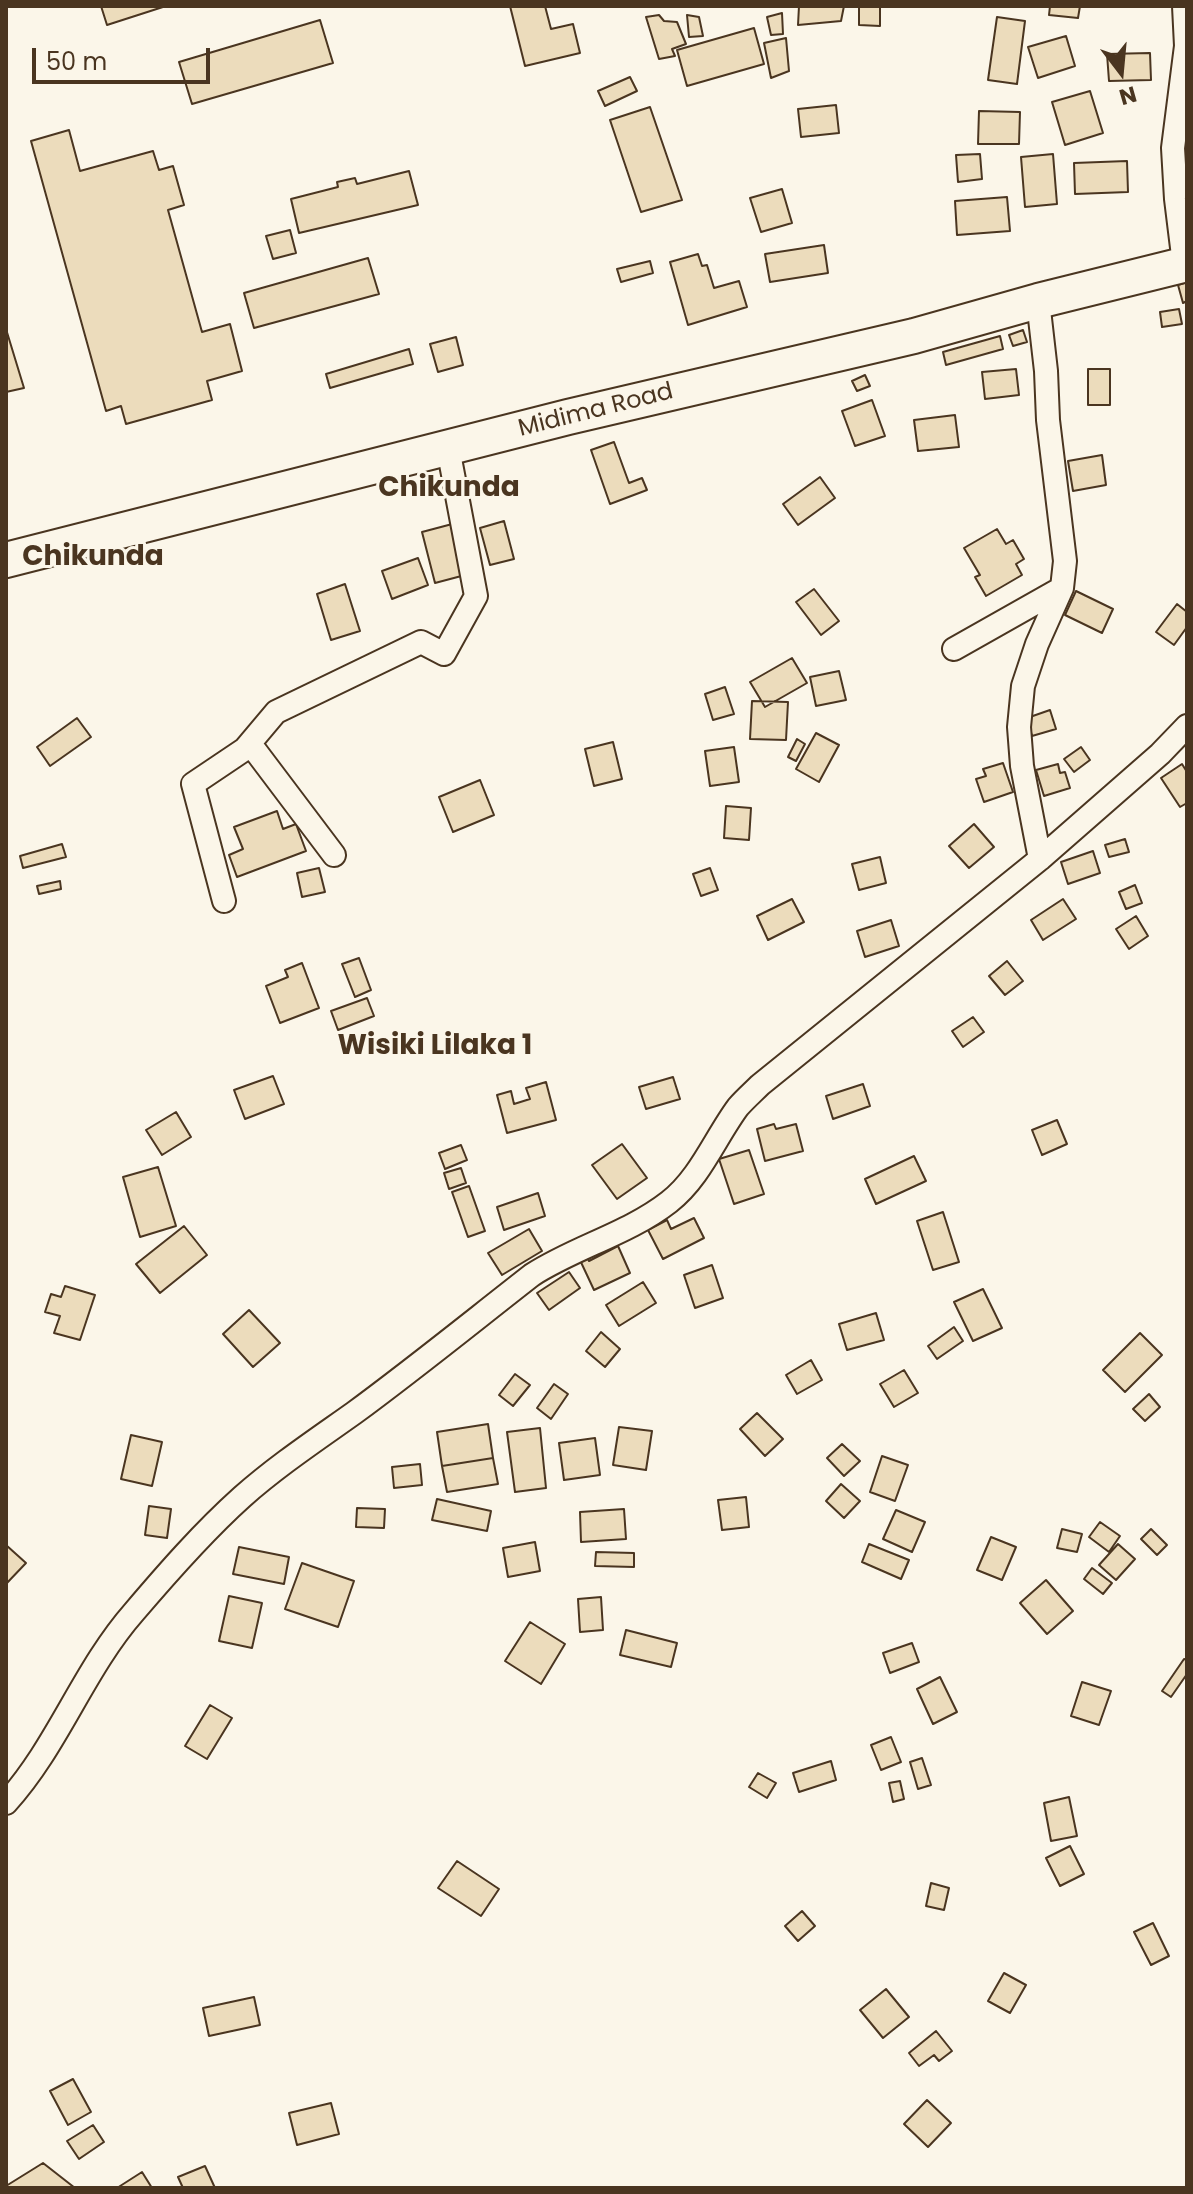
<!DOCTYPE html>
<style>
body{margin:0}
#map{position:relative;width:1193px;height:2194px;overflow:hidden;background:#fbf6e9;font-family:Poppins,sans-serif}
canvas{display:block}
.frame{position:absolute;inset:0;border:8px solid #4a3520;pointer-events:none}
.north{position:absolute;left:1081px;top:32px;width:80px;height:80px;-webkit-text-stroke:6px #fbf6e9;paint-order:stroke;rotate:164deg;font-size:22px;font-weight:700;line-height:32px;text-align:center;color:#4a3520}
.north::after{content:'';display:block;margin:auto;width:28px;height:36px;background:#4a3520;clip-path:polygon(50% 0,100% 100%,50% 72%,0 100%)}
.scale{position:absolute;left:32px;top:48px;width:178px;height:36px;box-sizing:border-box;border:4px solid #4a3520;border-top:0;padding-left:10px;font-size:24px;line-height:28px;white-space:nowrap;color:#4a3520;-webkit-text-stroke:6px #fbf6e9;paint-order:stroke}
</style>
<div id="map">
<canvas width="1193" height="2194"></canvas>
<div class="frame"></div>
<div class="north">N</div>
<div class="scale">50 m</div>
</div>
<script>
const c = document.querySelector('canvas').getContext('2d');
c.lineJoin = 'round';
function fill(path, color) { c.fillStyle = color; c.fill(path, 'evenodd'); }
function trace(path, color, width, dash) { c.strokeStyle = color; c.lineWidth = width; c.lineCap = dash ? 'butt' : 'round'; c.setLineDash(dash || []); c.stroke(path); }
function drawText(font, color, halo, rows, align = 'center') {
  c.font = font + ' Poppins,sans-serif'; c.lineWidth = 6; c.setLineDash([]); c.textBaseline = 'middle'; c.strokeStyle = halo; c.fillStyle = color; for (const [text, x, y, turn = 0] of rows) {
    c.save(); c.translate(x, y); c.rotate((+turn || 0) * Math.PI / 180); c.textAlign = isNaN(turn) ? turn : align; if (halo) c.strokeText(text, 0, 0); c.fillText(text, 0, 0); c.restore();
  }
}
const building = new Path2D(`
 M101 6H166L107 25Z
 M510 6H545L551 29 573 24 580 53 525 66Z
 M799 6H844L841 21 798 25Z
 M859 6H880V26L859 25Z
 M1050 6H1080L1078 18 1049 15Z
 M782 13 783 34 771 35 767 17Z
 M659 15 664 21 677 22 686 44 672 49 675 56 659 59 646 17Z
 M687 15 699 17 703 36 689 37Z
 M997 17 1025 21 1017 84 988 80Z
 M320 20 333 63 192 104 179 62Z
 M754 28 764 64 687 86 677 50Z
 M1066 36 1075 66 1038 78 1028 47Z
 M786 38 789 71 771 78 764 43Z
 M1150 53 1151 80 1109 81 1107 54Z
 M630 77 637 91 605 106 598 91Z
 M1090 91 1103 133 1065 145 1052 102Z
 M836 105 839 133 801 137 798 109Z
 M650 107 682 200 641 212 610 120Z
 M979 111 1020 112 1019 144H978Z
 M69 130 80 171 153 151 159 170 173 166 184 205 168 210 202 332 230 324 242 371 207 381 212 400 126 424 121 406 106 411 31 141Z
 M980 154 982 179 958 182 956 155Z
 M1053 154 1057 204 1025 207 1021 157Z
 M1127 161 1128 192 1075 194 1074 163Z
 M409 171 418 205 299 233 291 199 338 187 337 182 355 178 357 184Z
 M782 189 792 223 761 232 750 198Z
 M1007 197 1010 231 957 235 955 201Z
 M290 230 296 253 273 259 266 236Z
 M824 245 828 273 770 282 765 254Z
 M698 254 702 266 707 265 714 288 739 281 747 307 688 325 670 262Z
 M368 258 379 294 254 328 244 293Z
 M650 261 653 273 621 282 617 269Z
 M1187 282V301L1183 303 1178 285Z
 M1179 309 1182 324 1162 327 1160 312Z
 M6 329 24 388 6 392Z
 M1023 330 1027 342 1013 346 1009 335Z
 M1000 336 1003 349 946 365 943 352Z
 M456 337 463 365 438 372 430 344Z
 M409 349 413 364 330 388 326 374Z
 M1016 369 1019 395 985 399 982 372Z
 M1088 369H1110V405H1088Z
 M865 375 870 386 857 391 852 381Z
 M872 400 885 436 855 446 842 411Z
 M955 415 959 447 918 451 914 420Z
 M614 442 629 483 642 478 647 490 610 504 591 450Z
 M1102 455 1106 485 1073 491 1068 461Z
 M820 477 835 498 798 525 783 504Z
 M504 521 514 559 490 565 480 528Z
 M456 523 469 574 435 583 422 532Z
 M997 529 1006 544 1013 540 1024 559 1016 564 1022 575 986 596 975 577 980 575 964 548Z
 M418 558 428 585 392 599 382 571Z
 M345 584 360 631 331 640 317 594Z
 M814 589 839 621 821 635 796 602Z
 M1076 591 1113 609 1102 633 1065 615Z
 M1177 604 1187 612V627L1174 645 1156 632Z
 M792 658 807 683 765 707 750 682Z
 M839 671 846 700 816 706 810 677Z
 M725 687 734 714 713 720 705 694Z
 M752 701 788 702 786 740 750 739Z
 M1050 710 1056 729 1032 736 1027 718Z
 M77 718 91 737 50 766 37 747Z
 M816 733 839 745 819 782 796 769Z
 M797 739 805 744 796 761 788 757Z
 M613 742 622 779 594 786 585 749Z
 M734 747 739 782 710 786 705 751Z
 M1081 747 1090 760 1074 772 1064 759Z
 M1003 763 1013 792 984 802 976 779 986 776 983 769Z
 M1058 764 1060 773 1065 772 1070 788 1044 796 1036 770Z
 M1182 764 1187 772V803L1180 807 1161 778Z
 M480 780 494 815 453 832 439 797Z
 M726 806 751 808 749 840 724 838Z
 M277 811 283 829 296 824 306 851 237 877 229 855 243 849 234 827Z
 M974 824 994 847 969 868 949 846Z
 M1125 839 1129 852 1109 857 1105 845Z
 M62 844 66 857 23 868 20 856Z
 M1093 851 1100 873 1068 884 1061 862Z
 M880 857 886 883 859 890 852 864Z
 M319 868 325 892 302 897 297 873Z
 M710 868 718 890 701 896 693 874Z
 M60 881 61 889 39 894 37 886Z
 M1135 885 1142 903 1126 909 1119 892Z
 M792 899 804 922 768 940 757 916Z
 M1063 899 1076 919 1043 940 1031 920Z
 M1136 916 1148 936 1129 949 1116 929Z
 M891 920 899 946 865 957 857 931Z
 M359 958 371 990 355 997 342 964Z
 M1007 961 1023 981 1005 995 989 976Z
 M302 963 319 1008 280 1023 266 986 288 977 285 970Z
 M367 998 374 1016 338 1030 331 1011Z
 M973 1017 984 1032 963 1047 952 1031Z
 M273 1076 284 1104 245 1119 234 1090Z
 M673 1077 680 1099 646 1109 639 1087Z
 M546 1082 556 1120 507 1133 497 1095 511 1091 514 1104 530 1099 526 1088Z
 M863 1084 870 1106 833 1119 826 1096Z
 M176 1112 191 1137 162 1155 146 1130Z
 M1057 1120 1067 1144 1042 1155 1032 1130Z
 M774 1124 776 1129 796 1124 803 1151 765 1161 757 1129Z
 M622 1144 647 1178 617 1199 592 1165Z
 M461 1145 467 1160 445 1169 439 1153Z
 M749 1150 764 1194 734 1204 719 1159Z
 M914 1156 926 1181 876 1204 865 1179Z
 M158 1167 176 1226 140 1237 123 1177Z
 M461 1168 466 1183 449 1189 444 1173Z
 M469 1186 485 1231 468 1237 452 1192Z
 M538 1193 545 1216 504 1230 497 1207Z
 M943 1212 959 1262 933 1270 917 1221Z
 M694 1218 704 1238 663 1259 648 1230 667 1220 671 1229Z
 M184 1226 207 1255 160 1293 136 1264Z
 M529 1229 542 1251 502 1275 488 1253Z
 M618 1246 630 1273 594 1290 579 1258 586 1255 589 1261Z
 M712 1265 723 1298 695 1308 684 1275Z
 M569 1272 580 1288 549 1310 537 1293Z
 M643 1282 656 1303 619 1326 606 1305Z
 M65 1286 95 1295 80 1340 54 1333 60 1316 45 1312 51 1294 61 1297Z
 M983 1289 1002 1328 973 1341 954 1302Z
 M249 1310 280 1343 253 1367 223 1334Z
 M876 1313 884 1340 847 1350 839 1324Z
 M954 1327 963 1341 937 1359 928 1346Z
 M601 1332 620 1349 605 1367 586 1351Z
 M1140 1333 1162 1355 1125 1392 1103 1370Z
 M811 1360 822 1380 797 1394 786 1375Z
 M904 1370 918 1393 894 1407 880 1384Z
 M515 1374 530 1385 513 1406 499 1395Z
 M554 1384 568 1394 551 1419 537 1408Z
 M1149 1394 1160 1407 1145 1421 1133 1409Z
 M757 1413 783 1439 765 1456 740 1429Z
 M488 1424 493 1458 442 1466 437 1432Z
 M619 1427 652 1431 646 1470 613 1465Z
 M540 1428 546 1488 515 1492 507 1432Z
 M131 1435 162 1442 152 1486 121 1479Z
 M595 1438 600 1475 564 1480 559 1443Z
 M842 1444 860 1461 844 1476 827 1458Z
 M882 1456 908 1465 895 1501 870 1492Z
 M493 1458 498 1484 447 1492 442 1466Z
 M420 1464 422 1485 394 1488 392 1467Z
 M841 1484 860 1501 844 1518 826 1501Z
 M746 1497 749 1527 722 1530 718 1500Z
 M437 1499 491 1511 487 1531 432 1520Z
 M149 1506 171 1509 167 1538 145 1535Z
 M357 1508 385 1509 384 1528 356 1527Z
 M624 1509 626 1539 581 1542 580 1512Z
 M896 1510 925 1522 912 1552 883 1539Z
 M1100 1522 1120 1536 1109 1552 1089 1537Z
 M1062 1529 1082 1534 1077 1552 1057 1548Z
 M1151 1529 1167 1545 1157 1555 1141 1539Z
 M991 1537 1016 1547 1002 1580 977 1570Z
 M535 1542 540 1571 508 1577 503 1548Z
 M869 1544 909 1560 901 1579 862 1562Z
 M1118 1544 1135 1559 1116 1580 1099 1565Z
 M6 1545 26 1563 6 1584Z
 M239 1547 289 1557 284 1584 233 1574Z
 M596 1552 634 1553V1567L595 1566Z
 M302 1563 354 1581 338 1627 285 1609Z
 M1092 1568 1112 1583 1103 1594 1084 1579Z
 M1046 1580 1073 1611 1047 1634 1020 1603Z
 M229 1596 262 1603 252 1648 219 1641Z
 M601 1597 603 1630 580 1632 578 1599Z
 M530 1622 565 1644 541 1684 505 1661Z
 M626 1630 677 1643 671 1667 620 1655Z
 M912 1643 919 1662 890 1673 883 1653Z
 M1184 1659 1187 1660V1674L1171 1697 1162 1691Z
 M940 1677 957 1712 933 1724 917 1689Z
 M1082 1682 1111 1691 1099 1725 1071 1716Z
 M210 1705 232 1718 207 1759 185 1746Z
 M891 1737 901 1762 881 1770 871 1745Z
 M922 1758 931 1785 918 1789 910 1762Z
 M831 1761 836 1780 799 1792 793 1773Z
 M758 1773 776 1783 767 1798 749 1787Z
 M900 1781 904 1799 893 1802 889 1783Z
 M1069 1797 1077 1836 1051 1841 1044 1803Z
 M1070 1846 1084 1874 1060 1886 1046 1858Z
 M457 1861 499 1889 481 1916 438 1888Z
 M931 1883 949 1888 944 1910 926 1906Z
 M802 1911 815 1926 798 1941 785 1926Z
 M1153 1923 1169 1956 1151 1965 1134 1932Z
 M1004 1973 1026 1985 1010 2013 988 2001Z
 M886 1989 909 2017 883 2038 860 2010Z
 M254 1997 260 2025 209 2036 203 2008Z
 M936 2031 952 2051 939 2061 934 2055 919 2066 909 2053Z
 M73 2079 91 2112 68 2125 50 2091Z
 M927 2100 951 2123 928 2147 904 2124Z
 M331 2103 339 2134 297 2145 289 2113Z
 M93 2125 104 2142 79 2159 67 2141Z
 M43 2163 75 2188H6V2186Z
 M205 2166 215 2188H183L178 2177Z
 M142 2172 152 2188H117Z`);
fill(building, '#ecdcbc');
trace(building, '#4a3520', 2);
const street = new Path2D(`
 M1184 264 1176 199 1173 148 1186 46 1184 6
 M1038 301 1046 371 1048 420 1065 561 1062 588 1037 644 1023 686 1019 727 1022 766 1040 859
 M954 649 1062 588
 M244 750 276 712 421 642 444 654 476 596 448 448
 M224 901 193 784 251 745 334 855
 M6 1803C58 1746 83 1670 134 1612 168 1572 203 1532 242 1497 277 1466 316 1440 354 1413 414 1369 473 1321 532 1275 575 1247 628 1234 669 1202 700 1178 715 1138 738 1107 745 1099 753 1092 760 1085L1040 859 1160 754 1187 726`);
const primary = new Path2D(`
 M6 560 568 417 914 336 1038 301 1187 264`);
trace(street, '#4a3520', 26);
trace(primary, '#4a3520', 38);
trace(street, '#fbf6e9', 22);
trace(primary, '#fbf6e9', 34);
drawText('24px', '#4a3520', '#fbf6e9', [
 ["Midima Road",596,411,-14]
]);
drawText('bold 28px', '#4a3520', '#fbf6e9', [
 ["Chikunda",449,489],
 ["Chikunda",93,558],
 ["Wisiki Lilaka 1",435,1047]
]);
</script>
